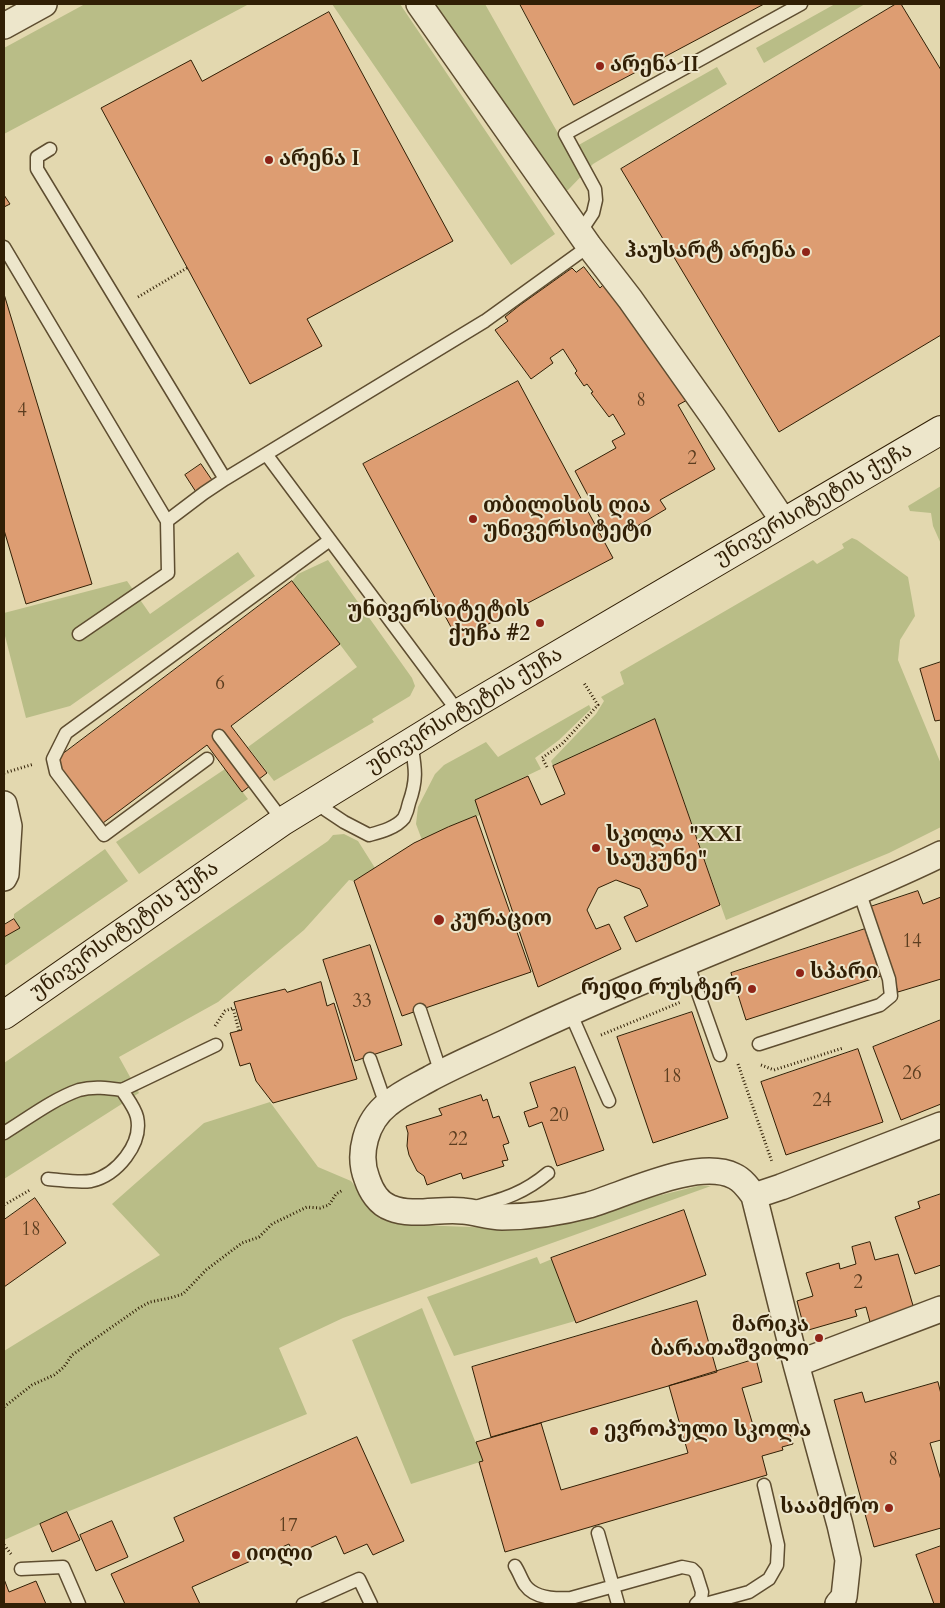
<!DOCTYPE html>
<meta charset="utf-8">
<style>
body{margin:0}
#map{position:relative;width:945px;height:1608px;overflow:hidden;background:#e3d8af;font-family:Cardo,serif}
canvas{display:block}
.frame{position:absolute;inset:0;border:5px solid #311f05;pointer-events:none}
</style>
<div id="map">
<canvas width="945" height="1608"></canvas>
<div class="frame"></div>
</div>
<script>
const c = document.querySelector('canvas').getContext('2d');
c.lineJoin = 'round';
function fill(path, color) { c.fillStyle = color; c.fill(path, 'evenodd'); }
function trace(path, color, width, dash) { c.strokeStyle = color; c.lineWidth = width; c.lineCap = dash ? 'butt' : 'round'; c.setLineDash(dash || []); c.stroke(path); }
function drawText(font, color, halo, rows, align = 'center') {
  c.font = font + ' Cardo,"Noto Serif Georgian",serif'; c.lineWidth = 4; c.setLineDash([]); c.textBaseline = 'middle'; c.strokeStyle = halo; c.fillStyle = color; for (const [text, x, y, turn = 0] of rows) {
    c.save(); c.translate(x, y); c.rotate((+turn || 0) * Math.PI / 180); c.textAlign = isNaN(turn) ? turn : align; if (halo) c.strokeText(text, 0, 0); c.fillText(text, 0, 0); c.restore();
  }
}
fill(new Path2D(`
 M85 4H249L4 134V48Z
 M332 4H400L555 234 511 265Z
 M431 4H485L568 151 717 67 727 84 593 164 568 190 561 192Z
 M835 4H865L764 63 756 48Z
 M941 486V544L933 526 931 513 910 511 908 506Z
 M852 538 857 540 908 577 915 616 900 640 898 660 941 764V827L889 853 726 920 655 719 553 766 551 761 596 714 604 701 601 697 624 684 620 672 813 560 817 564 844 548 842 544Z
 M238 552 255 576 70 706 26 718 4 632V613L127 581 150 614Z
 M328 560 412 678 415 686 410 696 372 719 374 722 274 781 248 747 357 667 292 581 298 574Z
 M589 705 591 709 559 740 535 758 541 769 476 800 480 815 448 827 422 840 416 824 418 807 435 774 444 765 486 742 498 757Z
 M225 769 248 799 139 874 116 842Z
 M344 834 358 841 375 868 354 881 349 880 304 930 218 1002 119 1057 139 1093 4 1179V1063L328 841 333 835Z
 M105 849 128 881 4 966V937L19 928 14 919V914Z
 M270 1102 318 1167 351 1181 380 1219 418 1225 523 1229 698 1186H711L343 1318 279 1348 307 1414 67 1512 4 1540V1351L160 1255 112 1204 204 1123Z
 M537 1257 540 1264 552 1259 575 1321 454 1356 427 1297Z
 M422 1308 483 1461 411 1484 352 1340Z`), '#b9bd87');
const building = new Path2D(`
 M520 4H764L574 105Z
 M896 4H901L941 70V335L779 432 621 169Z
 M329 12 453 241 307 319 322 346 250 384 101 108 191 60 202 81Z
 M4 195 10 204 4 207Z
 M584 267 600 288 605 283 689 399 678 405 715 469 660 500 666 509 612 541 575 471 616 448 612 441 625 434 613 414 609 417 591 393 593 392 587 384 584 386 575 373 577 371 563 349 550 358 553 363 531 379 495 330 508 321 505 317 520 305 572 268 576 272Z
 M4 294 92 584 26 604 4 530Z
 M518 381 613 558 458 640 363 464Z
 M201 464 212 480 196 492 185 475Z
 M292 581 340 644 231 726 267 773 242 792 207 745 103 823 55 760Z
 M941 662V720L935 721 920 669Z
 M655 719 720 905 636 942 624 917 648 906 640 889 616 880 598 888 587 910 596 929 609 924 621 949 538 987 475 800 528 776 541 805 565 794 553 766Z
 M476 816 531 972 402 1016 354 881 414 843 448 827Z
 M918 891 923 904 941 897V979L898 992 870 907Z
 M14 919 20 928 4 937V925Z
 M865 929 881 976 746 1020 731 973Z
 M370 945 402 1045 355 1061 323 960Z
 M321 982 327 1006 334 1003 357 1079 273 1103 256 1081 250 1063 240 1066 230 1033 242 1030 234 1002 285 989 287 992Z
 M692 1012 728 1118 653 1143 617 1037Z
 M941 1020V1104L901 1120 873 1047Z
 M858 1049 883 1122 786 1155 761 1082Z
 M575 1067 604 1150 557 1166 542 1122 529 1127 524 1112 538 1107 530 1083Z
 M481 1095 483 1101 487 1099 493 1118 499 1116 509 1143 503 1145 508 1160 502 1161 504 1166 463 1179 461 1173 427 1185 424 1176 417 1171 409 1155 407 1146 408 1133 406 1126 442 1115 439 1109Z
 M941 1194V1265L915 1274 895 1217 920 1208 918 1202Z
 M35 1198 66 1243 4 1287V1220Z
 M684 1210 706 1275 576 1323 551 1258Z
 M870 1242 875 1260 898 1254 914 1309 870 1322 866 1307 855 1310 857 1316 805 1331 797 1301 813 1296 806 1273 839 1263 840 1269 856 1264 852 1247Z
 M697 1301 717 1372 491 1437 472 1367Z
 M756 1359 762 1382 742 1388 755 1432 776 1426 777 1430 788 1427 793 1444 782 1447 783 1450 762 1456 767 1475 505 1552 479 1462 483 1461 476 1442 541 1423 561 1490 688 1453 669 1386Z
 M938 1382 941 1394V1440L930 1443 941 1480V1528L874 1547 834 1400 862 1392 865 1402Z
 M357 1437 404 1541 373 1555 367 1544 344 1554 336 1536 294 1555 289 1544 192 1587 200 1604H125L111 1574 184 1541 174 1518Z
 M67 1512 80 1540 52 1552 40 1524Z
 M112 1521 128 1557 96 1571 80 1535Z
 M941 1546V1604H934L916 1555Z
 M4 1579 9 1592 36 1581 46 1604H4Z`);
fill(building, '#dd9d72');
trace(building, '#311f05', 1);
const lane = new Path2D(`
 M50 149 37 157V169L225 479
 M578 230 585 225 593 213 596 200 595 189 565 134 801 4
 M4 247 167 521 204 493 225 479 485 321 589 246
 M266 454 459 713
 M79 634 168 573 167 521
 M219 736 283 821
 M207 759 104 835 56 772 53 759 66 733 330 540
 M314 802 344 822 369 835C380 832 396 828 404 818 406 814 408 808 409 803 418 778 415 767 411 742
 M687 962 720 1055
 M420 1010 441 1073
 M570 1012 609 1101
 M759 1044 880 1005 891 996 889 979 859 891
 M370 1059 386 1105
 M122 1090 216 1045
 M4 1133C27 1119 53 1099 79 1090 93 1086 108 1088 122 1090 127 1098 135 1108 137 1117 143 1144 117 1175 91 1181 78 1183 62 1180 48 1179
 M472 1208C503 1199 523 1194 548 1173
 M598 1533 618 1604
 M515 1566C519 1572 521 1579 525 1585 535 1599 556 1599 571 1598L682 1567 692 1569 696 1573 702 1592 701 1599 696 1604
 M21 1569 63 1567 79 1604
 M303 1604 359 1579 371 1604
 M705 1604 749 1592 769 1579 777 1565 778 1545 764 1485`);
const street = new Path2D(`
 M419 4 589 246 630 299 714 418 784 522
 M4 26 44 4
 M4 804 9 826 6 874 4 878
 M754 1196 781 1187 941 1125
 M796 1364 941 1309
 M838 1604 844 1597 848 1560 840 1525 796 1364 754 1196C749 1189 743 1180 734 1176 698 1158 626 1194 589 1205 559 1213 533 1217 502 1217 488 1217 476 1212 463 1211 440 1208 413 1217 391 1208 379 1204 371 1191 367 1179 357 1154 366 1121 388 1104 401 1093 417 1086 431 1078 459 1063 488 1051 517 1037 602 997 690 961 778 925 833 902 888 880 941 854`);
const secondary = new Path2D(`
 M4 1015 283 821 459 713 941 430`);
trace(lane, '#5e4d30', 15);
trace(street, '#5e4d30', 28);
trace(secondary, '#311f05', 30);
trace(new Path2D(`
 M138 297 187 268
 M547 767 542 758 562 744 598 705 584 683
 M4 773 34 764
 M215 1026 225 1011 233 1008 239 1031
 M601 1035 681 1002
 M738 1064 772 1162
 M761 1065 774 1070 843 1048
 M4 1205 30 1190
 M4 1407 32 1385 54 1375 64 1367 72 1355 139 1308 150 1302 170 1298 183 1294 206 1270 242 1243 259 1237 272 1224 307 1207 320 1208 329 1205 336 1194 343 1190
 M4 1545 11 1554`), '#311f05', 3, [1, 2.5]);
trace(lane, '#ede6cb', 12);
trace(street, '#ede6cb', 25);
trace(secondary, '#ede6cb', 28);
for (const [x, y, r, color] of [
 [600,66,5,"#8f2418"],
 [269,160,5,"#8f2418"],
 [806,252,5,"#8f2418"],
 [473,519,5,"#8f2418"],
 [540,623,5,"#8f2418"],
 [596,848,5,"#8f2418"],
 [439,920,6,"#8f2418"],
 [800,973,5,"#8f2418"],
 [752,989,5,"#8f2418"],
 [819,1338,5,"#8f2418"],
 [594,1431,5,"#8f2418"],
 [889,1508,5,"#8f2418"],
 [236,1555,5,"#8f2418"]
]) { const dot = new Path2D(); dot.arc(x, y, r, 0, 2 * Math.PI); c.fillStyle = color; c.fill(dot); trace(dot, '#ede6cb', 2); }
drawText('19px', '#5c3e20', null, [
 ["8",641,402],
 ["4",22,412],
 ["2",692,460],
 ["6",220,685],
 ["14",912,943],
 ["33",362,1003],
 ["26",912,1075],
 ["18",672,1078],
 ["24",822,1102],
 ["20",559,1117],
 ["22",458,1141],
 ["18",31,1231],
 ["2",858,1284],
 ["8",893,1461],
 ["17",288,1527]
]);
drawText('bold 21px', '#311f05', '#ede6cb', [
 ["არენა II",610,66],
 ["არენა I",279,160],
 ["ჰაუსარტ არენა",796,252,"right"],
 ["თბილისის ღია",483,507],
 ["უნივერსიტეტი",483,531],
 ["უნივერსიტეტის",530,611,"right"],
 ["ქუჩა #2",530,635,"right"],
 ["სკოლა \"XXI",606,836],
 ["საუკუნე\"",606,860],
 ["კურაციო",450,920],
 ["სპარი",810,973],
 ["რედი რუსტერ",742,989,"right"],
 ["მარიკა",809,1326,"right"],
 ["ბარათაშვილი",809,1350,"right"],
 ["ევროპული სკოლა",604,1431],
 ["საამქრო",879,1508,"right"],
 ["იოლი",246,1555]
], 'left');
drawText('21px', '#311f05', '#ede6cb', [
 ["უნივერსიტეტის ქუჩა",814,505,-30],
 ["უნივერსიტეტის ქუჩა",465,711,-31],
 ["უნივერსიტეტის ქუჩა",125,931,-35]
]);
</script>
